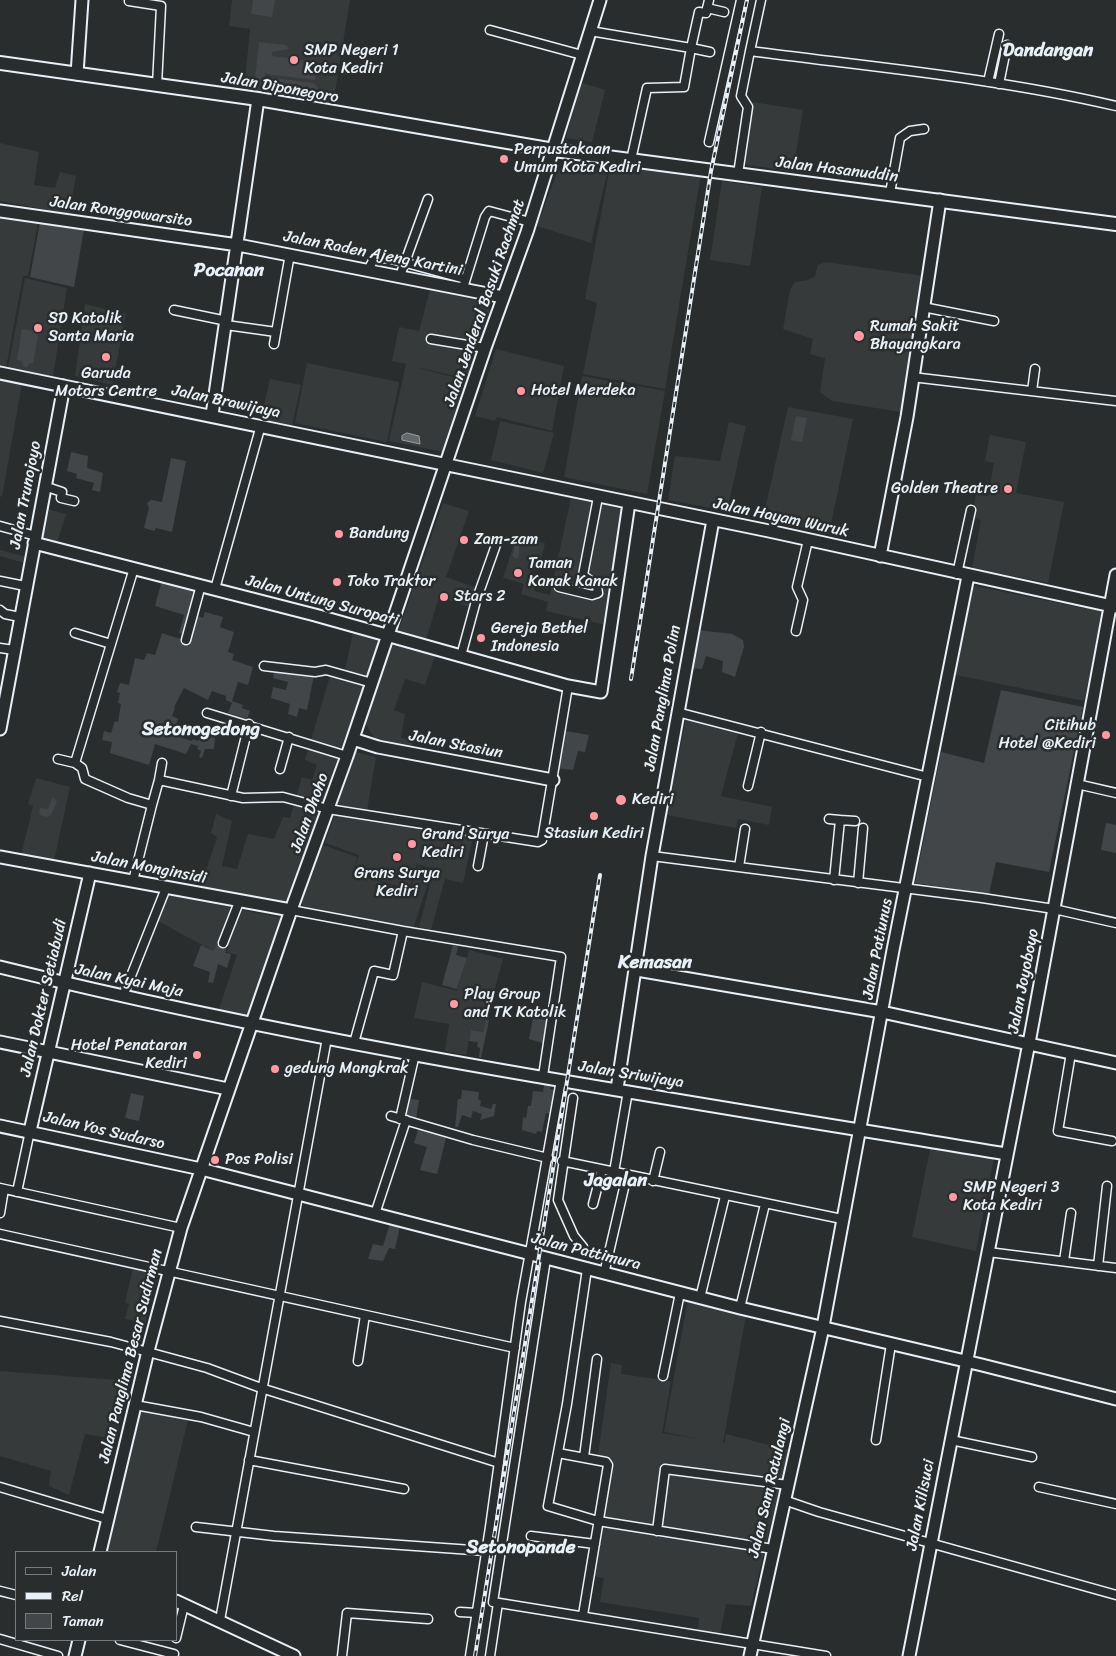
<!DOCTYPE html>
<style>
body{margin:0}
#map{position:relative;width:1116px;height:1656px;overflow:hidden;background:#2a2d2e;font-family:Sriracha,sans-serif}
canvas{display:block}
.legend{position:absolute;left:15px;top:1551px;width:162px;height:90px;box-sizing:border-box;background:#2a2d2e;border:1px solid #767b7f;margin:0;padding:6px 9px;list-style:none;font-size:15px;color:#e8f1f8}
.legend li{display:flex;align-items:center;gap:10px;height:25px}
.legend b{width:25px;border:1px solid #767b7f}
</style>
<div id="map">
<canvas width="1116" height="1656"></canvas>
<ul class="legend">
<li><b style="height:6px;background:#2a2d2e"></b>Jalan</li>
<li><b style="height:6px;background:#e8f1f8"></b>Rel</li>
<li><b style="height:14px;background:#424648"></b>Taman</li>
</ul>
</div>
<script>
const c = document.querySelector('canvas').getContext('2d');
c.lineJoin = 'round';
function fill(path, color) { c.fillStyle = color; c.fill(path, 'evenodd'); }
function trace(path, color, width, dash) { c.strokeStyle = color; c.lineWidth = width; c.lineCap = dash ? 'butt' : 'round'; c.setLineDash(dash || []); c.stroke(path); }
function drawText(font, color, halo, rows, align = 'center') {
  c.font = font + ' Sriracha,sans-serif'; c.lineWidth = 5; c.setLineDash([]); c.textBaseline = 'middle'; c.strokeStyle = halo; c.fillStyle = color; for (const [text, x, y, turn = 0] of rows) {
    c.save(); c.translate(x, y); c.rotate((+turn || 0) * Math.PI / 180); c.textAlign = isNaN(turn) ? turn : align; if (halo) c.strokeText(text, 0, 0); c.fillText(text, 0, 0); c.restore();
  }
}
fill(new Path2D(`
 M232 0H350L333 104 244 91 250 29 229 26Z
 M580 82 605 90 592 142 566 138Z
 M753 102 803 110 793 172 743 164Z
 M0 143 39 152 34 185 55 188 60 172 76 176 69 214 0 201Z
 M568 162 608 169 591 243 537 226 558 170Z
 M611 162 701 174 665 389 583 374 597 303 585 299Z
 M722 181 762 187 750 266 710 260Z
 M0 217 38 223 28 276H23L6 368 0 367Z
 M826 262 924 276 907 413 832 401 820 392 825 358 810 354 813 339 783 329 790 290 795 282 808 280 815 276 818 265Z
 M25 278 67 288 53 376 8 368Z
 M430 290 485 302 490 311 468 379 411 366 471 382 449 448 443 452 389 441 406 364 392 361 399 327 419 331Z
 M85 304 126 314 112 385 75 376Z
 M496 349 564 366 552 431 497 417 495 421 475 416Z
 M307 363 399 382 387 442 295 423Z
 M582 376 665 391 647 494 564 477Z
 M270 379 301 385 292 426 261 419Z
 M0 380 22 384 2 497 0 496Z
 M788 407 853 419 829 534 763 518Z
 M500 421 554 433 543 473 491 460Z
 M729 422 746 426 727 511 668 500 675 456 720 461Z
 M990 435 1026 442 1016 493 1064 502 1048 583 972 568 981 520 972 518 976 494 988 496 994 463 985 461Z
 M571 498 626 510 606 625 546 611 548 602 521 594 524 584 503 578 516 538 545 543 539 568 532 566 529 578 536 580 534 591 550 595Z
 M443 503 469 511 446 577 476 588 470 607 439 597 425 643 397 635Z
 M43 508 66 514 57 543 38 538Z
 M0 550 26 557 25 563 0 556Z
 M970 585 1103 612 1084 701 951 674Z
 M353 633 380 640 284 908 200 889 217 837 211 833 216 814 232 821 222 866 237 869 248 834 274 839 283 817 290 818 302 777 312 780 317 765 305 760 331 673 344 674Z
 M394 641 436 653 425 685 405 679 394 710 405 714 401 738 413 740 412 747 375 739 364 722Z
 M686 718 738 733 721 796 772 807 769 825 738 819 736 828 667 815Z
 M356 752 376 757 367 811 336 806Z
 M36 778 70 787 54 861 21 855 33 806 28 804Z
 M335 814 473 837 463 883 445 879 431 930 419 927 434 869 417 864 409 889 362 876 410 891 418 866 432 871 413 929 304 911 302 902 323 845 357 857 353 873 359 855 325 843Z
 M165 894 281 918 245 1022 218 1012 237 955 227 952 229 947 221 943 215 952 156 920Z
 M469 950 503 959 483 1032 471 1030 466 1055 445 1051 449 1024 414 1018 422 982 457 991Z
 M931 1145 994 1157 976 1251 912 1237Z
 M133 1268 158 1274 145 1323 125 1319 129 1304 125 1303Z
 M688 1299 746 1315 723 1443H725L726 1434 789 1450 751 1606 726 1604 720 1635 698 1632 699 1618 600 1602 604 1578 593 1576 609 1464 597 1462 611 1363 622 1365 621 1374 671 1381 662 1433 699 1439 664 1432Z
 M0 1371 129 1381 116 1439 85 1434 69 1495 49 1486 51 1471 0 1456Z
 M139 1410 188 1420 156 1552H105Z`), '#363a3b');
fill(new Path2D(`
 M253 0H275L272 17 251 14Z
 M259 42 286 45 289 49 272 52V56L318 62 315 80 266 74V71L265 74 266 77 314 83 318 88 316 94 313 96 262 88 255 79Z
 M40 222 84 229 74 287 30 277Z
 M22 329 39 332 33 363H30L26 368 23 366 22 361 17 360Z
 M796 416 807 418 802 442 791 440Z
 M71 452 88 456 87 468 103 473 100 492 92 490 94 483 76 478 77 474 67 471Z
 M171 458 186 461 172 532 156 528 154 531 144 528 149 508 147 503 151 500 162 502Z
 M517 538 525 540 527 543 525 546 519 545V556L516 559 512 555 514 552V542Z
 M162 580 199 590 195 615 203 618 205 612 223 617 220 627 234 632 228 652 234 654 232 660 253 667 248 685 238 682 232 701 243 705 242 708 250 711 247 719 228 713 232 703 226 700V696L212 691 208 700 184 688 174 707 175 708 172 716 178 719 173 735 192 741 193 739 198 741 200 732 215 738 214 749H205L202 758 199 757 201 751 197 749 198 746 191 744 186 754 155 744 149 765 110 753 112 742 102 740 104 731 111 733 115 721 118 722 121 704 118 703 120 693 117 692 120 683 129 685 135 658 144 660 147 653 155 655 162 633 183 640 184 634 179 633 184 615 155 606Z
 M698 630 732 634 743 640 744 647 735 677 722 672 723 661 706 656 702 669 690 668Z
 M275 669 314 675 307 710 299 708 297 717 288 714 290 704 271 698 273 687 286 690 288 682 273 678Z
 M1001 690 1083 707 1049 872 996 862 989 894 915 883 941 752 984 763Z
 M560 730 589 735 585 752 578 751 573 770 554 768Z
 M53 797 57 802 51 815 46 817 39 814 40 808 48 809Z
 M1106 823 1116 825V853L1101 850Z
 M218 944 227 947 225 953 231 954 227 968 218 964 213 983 208 982 210 972 193 966 201 945 213 951Z
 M453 945 458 947 456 955 467 958 457 989 442 985Z
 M533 1018 548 1020 543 1043 529 1039Z
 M486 1020H489L481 1058H479L480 1048 477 1047 478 1042 469 1041 471 1030 483 1032Z
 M545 1079 552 1080 550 1089 554 1090 552 1099 557 1100 554 1114 546 1113 542 1132 537 1131 536 1134 522 1130 523 1117 526 1118 528 1106H531L533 1091 543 1092Z
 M462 1090 479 1092 478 1099 481 1101 480 1106 491 1109 493 1104H496L494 1116 480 1120 482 1114 473 1111 471 1118 462 1115 458 1127H455L458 1099H461Z
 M131 1093 144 1096 139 1121 125 1118Z
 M405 1098 419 1100 416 1120 401 1117Z
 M419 1127 447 1134 437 1174 420 1170 427 1147 414 1143Z
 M390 1223 400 1226 395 1249 389 1248 383 1261 368 1259 373 1244 383 1246Z`), '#424648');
const water = new Path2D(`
 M407 433 419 436 420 444 402 440V436Z`);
fill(water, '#63686b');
trace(water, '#989fa3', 1);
const street = new Path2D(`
 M709 0 706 13 699 12 691 48 710 52
 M761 0 750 51C872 67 996 78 1116 106
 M129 1 161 6 157 85
 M707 8 724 12
 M490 30 582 55
 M590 31 691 48 684 87 647 88 631 160
 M988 82 999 34
 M999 84 1007 45
 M709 142 741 0
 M738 174 748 107 741 96 750 51
 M890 193 900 138 910 131 924 129
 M368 270 374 259 388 258 465 279
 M400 276 428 199
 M463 288 485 217 489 211 530 222
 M923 307 994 321
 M174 310 227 321
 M226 325 276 332
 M431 339 485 348
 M274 344 290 254
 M912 377 1116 401
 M1032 391 1035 369
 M44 486 62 492 61 498 74 501
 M0 526 36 536
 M957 574 971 510
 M0 581 25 586
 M559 587 592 595 598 593 597 586 583 575 598 497
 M215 589 261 425
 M0 610 5 614 20 617
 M796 631 803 600 797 587 808 540
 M75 633 111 644
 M186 640 201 585
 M0 648 14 650
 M461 656 476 601 497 542
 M264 666 315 672 326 670 372 683
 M677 712 928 777
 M207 713 347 756
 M58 759 75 763
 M280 769 289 737
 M159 780 162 763
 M1077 784 1116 793
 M748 786 761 732
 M231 796 249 724
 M152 805 159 780 243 798 283 797 328 809 538 842 542 840 568 686
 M829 819 840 820 834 880
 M840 820 855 821
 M652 856 982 898 1054 909 1116 923
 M478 866 484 834
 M739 867 745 829
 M133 881 152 805 128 798 85 779 82 768 75 763 134 568
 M858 883 863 828
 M291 910 403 931 561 957 543 1076
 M223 943 239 902
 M123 996 166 888
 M354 1043 374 971 393 975 403 931
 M1071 1053 1058 1131 1112 1141
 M573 1098 558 1200 574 1236 583 1247
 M391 1116 473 1140 548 1158
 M400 1119 415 1054
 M562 1161 842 1219
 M614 1172 628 1091
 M653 1181 660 1152
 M0 1188 181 1228
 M17 1192 30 1131
 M593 1204 602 1170
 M0 1213 4 1189
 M375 1214 406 1120
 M0 1234 515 1348
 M988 1252 1116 1268
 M546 1259 493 1602 826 1656
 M1064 1261 1071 1213
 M1098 1266 1107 1186
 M587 1269 567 1404 548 1506 598 1521 773 1549
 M604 1274 627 1175
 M700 1298 725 1196
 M740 1308 765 1204
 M0 1321 111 1342 207 1368 261 1388 499 1463
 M358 1361 365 1315
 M663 1376 680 1293
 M135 1405 201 1417 254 1432
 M876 1440 891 1344
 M951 1440 1032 1457
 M558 1453 606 1462 608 1465 583 1615
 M584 1457 597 1359
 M249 1460 404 1489
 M0 1487 107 1519
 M1039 1487 1116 1504
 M784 1500 819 1512 1116 1595
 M196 1527 274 1536 486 1551
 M657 1531 665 1469 788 1485
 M531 1536 595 1544
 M0 1591 16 1595
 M460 1612 477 1613
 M220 1620 327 1038
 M176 1638 184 1605
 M0 1639 58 1656
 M120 1640 174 1654
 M342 1656 347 1613 428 1619
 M470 1656 490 1527 521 1302 561 1080
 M490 1656 498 1603`);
const secondary = new Path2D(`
 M77 74 82 0
 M0 211 238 245 503 297
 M0 373 769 531 1116 607
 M212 415 258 99
 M34 543 315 615 568 686 601 692 629 503
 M880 556 907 417 940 200
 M0 729 64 386
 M353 739 378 747 553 780
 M0 857 291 910
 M0 967C331 1049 670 1098 1006 1154
 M637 970 882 1012 1116 1063
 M0 1042 228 1089
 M617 1089 652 856 713 520
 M0 1126 201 1169 740 1308 982 1365 1116 1399
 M30 1131 90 873
 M100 1552 148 1351 181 1228 291 910 347 756 485 348 527 232 600 0
 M176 1601 294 1656
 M75 1656 79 1640
 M750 1656 822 1332 893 950 968 576
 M909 1656 1029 1043 1116 575`);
const primary = new Path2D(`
 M0 63 258 99 554 150 1116 224`);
trace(street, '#e8f1f8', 11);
trace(secondary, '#e8f1f8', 15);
trace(primary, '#e8f1f8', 16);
trace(street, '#2a2d2e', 8);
trace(secondary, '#2a2d2e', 11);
trace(primary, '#2a2d2e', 12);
const rail = new Path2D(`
 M631 679 711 171 747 0
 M475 1656 600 875`);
trace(rail, '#e8f1f8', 4);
trace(rail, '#2a2d2e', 2, [5.5]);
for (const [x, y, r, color] of [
 [294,60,5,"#ff9aa2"],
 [504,159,5,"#ff9aa2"],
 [38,328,5,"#ff9aa2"],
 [859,336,6,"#ff9aa2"],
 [106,357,5,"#ff9aa2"],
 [521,391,5,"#ff9aa2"],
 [1008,489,5,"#ff9aa2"],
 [339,534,5,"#ff9aa2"],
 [464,540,5,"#ff9aa2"],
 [518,573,5,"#ff9aa2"],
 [337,582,5,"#ff9aa2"],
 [444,597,5,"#ff9aa2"],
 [481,638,5,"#ff9aa2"],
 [1106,735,5,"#ff9aa2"],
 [621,800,6,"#ff9aa2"],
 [594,816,5,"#ff9aa2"],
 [412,844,5,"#ff9aa2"],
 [397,857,5,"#ff9aa2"],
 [454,1004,5,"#ff9aa2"],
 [197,1055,5,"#ff9aa2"],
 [275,1069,5,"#ff9aa2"],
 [215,1160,5,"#ff9aa2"],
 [953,1197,5,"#ff9aa2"]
]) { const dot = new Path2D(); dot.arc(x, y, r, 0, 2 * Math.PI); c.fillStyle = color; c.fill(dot); trace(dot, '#2a2d2e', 2); }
drawText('16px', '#e8f1f8', '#2a2d2e', [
 ["SMP Negeri 1",304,51],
 ["Kota Kediri",304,69],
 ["Perpustakaan",514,150],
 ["Umum Kota Kediri",514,168],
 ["SD Katolik",48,319],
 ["Santa Maria",48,337],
 ["Rumah Sakit",870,327],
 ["Bhayangkara",870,345],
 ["Garuda",106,374,"center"],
 ["Motors Centre",106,392,"center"],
 ["Hotel Merdeka",531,391],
 ["Golden Theatre",998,489,"right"],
 ["Bandung",349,534],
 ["Zam-zam",474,540],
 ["Taman",528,564],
 ["Kanak Kanak",528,582],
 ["Toko Traktor",347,582],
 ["Stars 2",454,597],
 ["Gereja Bethel",491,629],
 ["Indonesia",491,647],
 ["Citihub",1096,726,"right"],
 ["Hotel @Kediri",1096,744,"right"],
 ["Kediri",632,800],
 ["Stasiun Kediri",594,834,"center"],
 ["Grand Surya",422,835],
 ["Kediri",422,853],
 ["Grans Surya",397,874,"center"],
 ["Kediri",397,892,"center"],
 ["Play Group",464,995],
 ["and TK Katolik",464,1013],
 ["Hotel Penataran",187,1046,"right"],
 ["Kediri",187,1064,"right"],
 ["gedung Mangkrak",285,1069],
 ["Pos Polisi",225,1160],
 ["SMP Negeri 3",963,1188],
 ["Kota Kediri",963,1206]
], 'left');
drawText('16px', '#e8f1f8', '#2a2d2e', [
 ["Jalan Diponegoro",280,88,10],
 ["Jalan Hasanuddin",837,170,7],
 ["Jalan Ronggowarsito",121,212,8],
 ["Jalan Raden Ajeng Kartini",373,254,11],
 ["Jalan Jenderal Basuki Rachmat",485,303,-71],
 ["Jalan Brawijaya",226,402,12],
 ["Jalan Trunojoyo",26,495,-79],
 ["Jalan Hayam Wuruk",781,518,12],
 ["Jalan Untung Suropati",322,601,15],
 ["Jalan Panglima Polim",663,698,-80],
 ["Jalan Stasiun",456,745,11],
 ["Jalan Dhoho",310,813,-70],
 ["Jalan Monginsidi",149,868,11],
 ["Jalan Patiunus",878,949,-79],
 ["Jalan Kyai Maja",129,981,12],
 ["Jalan Joyoboyo",1024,981,-79],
 ["Jalan Dokter Setiabudi",44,998,-77],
 ["Jalan Sriwijaya",631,1075,9],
 ["Jalan Yos Sudarso",104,1131,13],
 ["Jalan Pattimura",586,1252,14],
 ["Jalan Panglima Besar Sudirman",131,1356,-76],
 ["Jalan Sam Ratulangi",770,1488,-77],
 ["Jalan Kilisuci",921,1505,-79]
]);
drawText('bold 19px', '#e8f1f8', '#2a2d2e', [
 ["Dandangan",1048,51],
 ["Pocanan",229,271],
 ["Setonogedong",201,730],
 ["Kemasan",655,963],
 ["Jagalan",616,1181],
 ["Setonopande",521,1548]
]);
</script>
